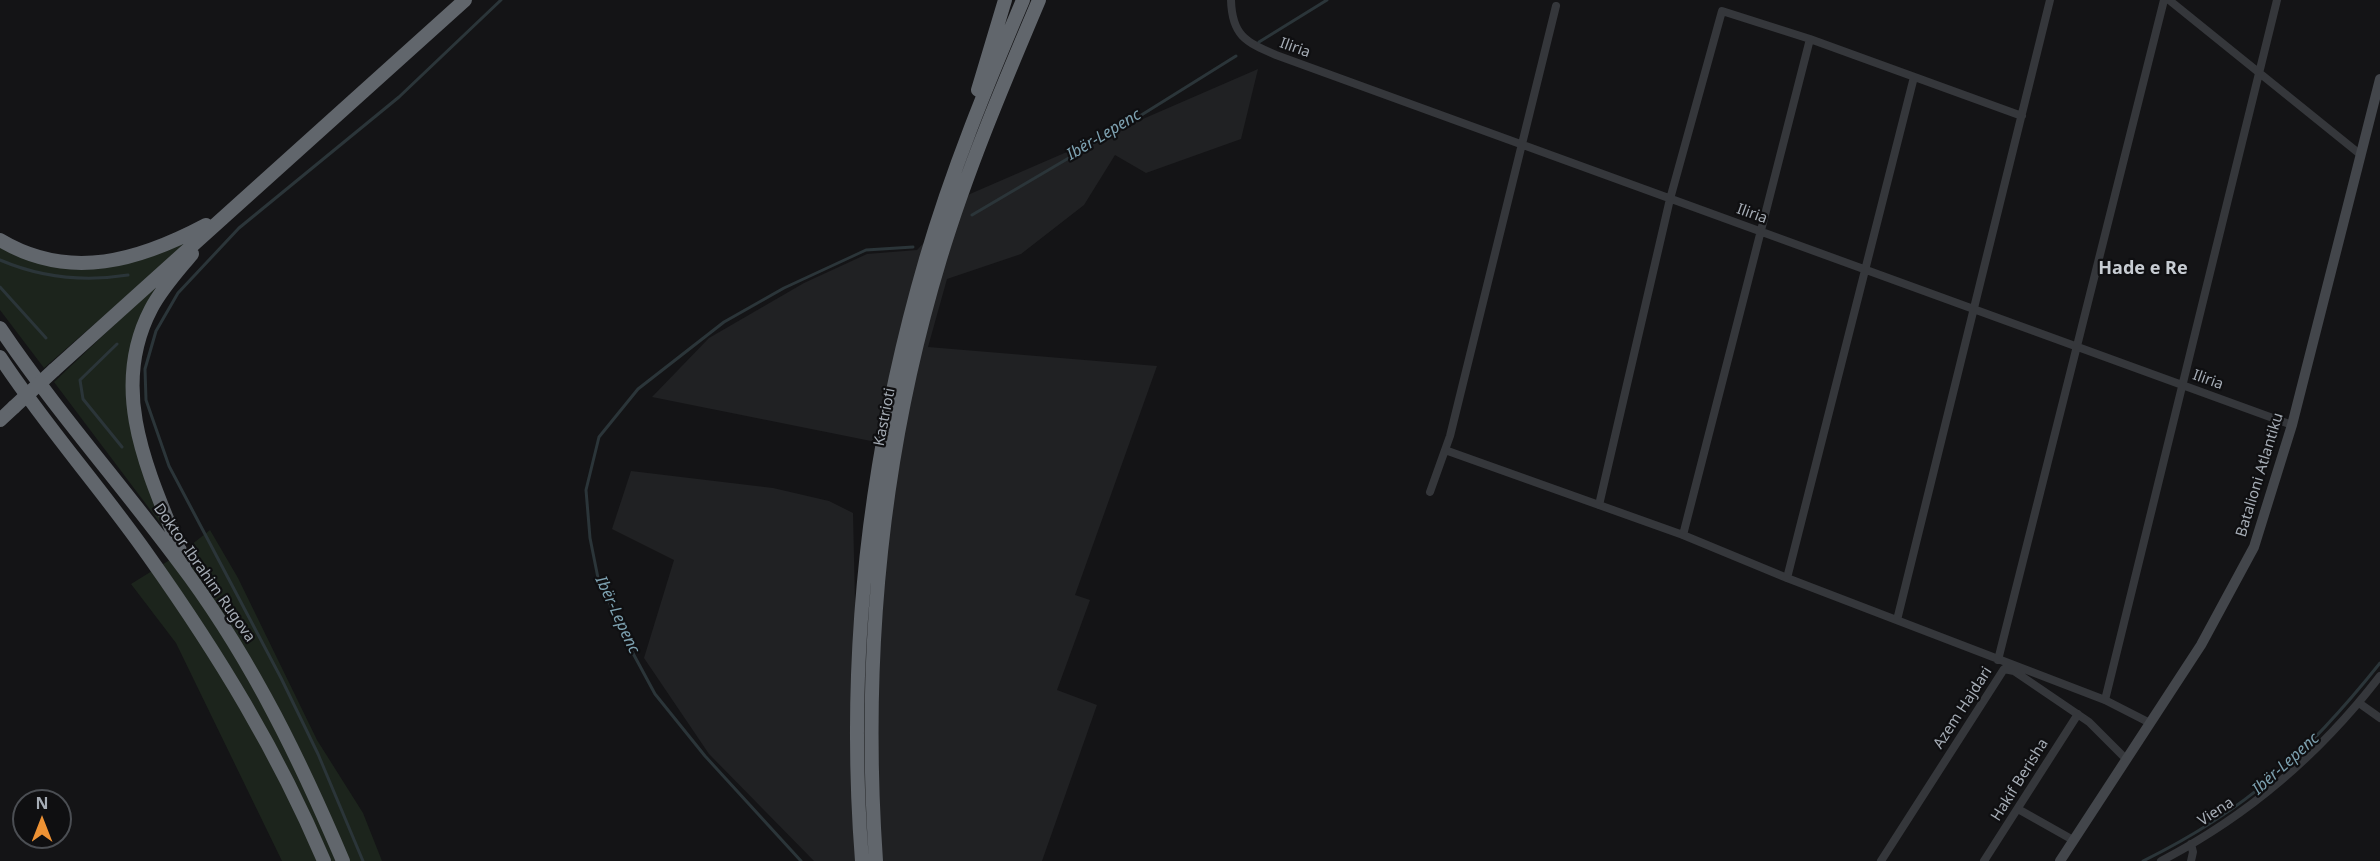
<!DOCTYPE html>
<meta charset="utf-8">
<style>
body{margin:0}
#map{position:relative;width:2380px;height:861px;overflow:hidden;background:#141416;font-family:"Noto Sans",sans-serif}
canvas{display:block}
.north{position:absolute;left:12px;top:789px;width:60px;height:60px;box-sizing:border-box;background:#0f0f11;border:2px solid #4b4e53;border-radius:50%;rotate:0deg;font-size:16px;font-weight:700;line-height:24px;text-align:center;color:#a6adb6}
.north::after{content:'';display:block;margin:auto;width:21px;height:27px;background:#ee9234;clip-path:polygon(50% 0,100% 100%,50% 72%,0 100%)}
</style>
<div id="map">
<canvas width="2380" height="861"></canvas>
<div class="north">N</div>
</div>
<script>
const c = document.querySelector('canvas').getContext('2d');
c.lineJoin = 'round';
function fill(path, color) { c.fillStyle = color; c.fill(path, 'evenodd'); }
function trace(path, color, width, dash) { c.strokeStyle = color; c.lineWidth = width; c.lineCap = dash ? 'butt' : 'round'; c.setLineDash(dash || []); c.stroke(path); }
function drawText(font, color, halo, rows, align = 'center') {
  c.font = font + ' "Noto Sans",sans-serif'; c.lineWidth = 4.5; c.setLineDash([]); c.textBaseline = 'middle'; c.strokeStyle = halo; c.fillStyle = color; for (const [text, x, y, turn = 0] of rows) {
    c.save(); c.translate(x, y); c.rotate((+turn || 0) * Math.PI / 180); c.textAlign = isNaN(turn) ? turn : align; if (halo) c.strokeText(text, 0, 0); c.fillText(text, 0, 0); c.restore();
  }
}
fill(new Path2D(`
 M1258 69 1241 139 1146 173 1115 155 1084 205 1021 254 947 279 928 347 1157 366 1075 595 1090 600 1057 690 1097 705 1042 861H814L709 754 644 658 674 560 612 529 631 471 773 488 829 501 853 513 855 603 876 442 652 397 709 338 804 283 867 254 917 250 970 194Z`), '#202123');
fill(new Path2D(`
 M192 239 44 368 0 310V244L85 267Z
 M166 276C156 296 136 325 131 346 115 417 147 475 173 540L54 382Z
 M210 530 238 578 317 740 363 813 382 861H282L176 643 131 584 181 553Z`), '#1c241c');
trace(new Path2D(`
 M1259 42 1327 0
 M972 215 1135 119 1236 56
 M0 260C42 278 84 282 128 275
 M0 287 46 338
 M117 344 80 380 83 399 122 447
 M363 861 318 754 281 678 169 466 146 400 145 369 156 331 178 293 239 228 399 97 501 0
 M801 861 705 756 655 694 628 644 598 578 590 538 586 490 599 437 638 389 724 322 784 288 866 250 913 247
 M2143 861C2247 810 2308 753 2380 663`), '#2b3539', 3);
trace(new Path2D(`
 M1231 0C1232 35 1245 42 1276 55L2292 425
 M2169 0 2361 155
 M1445 450 1683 535 1787 578 2105 700 2150 723
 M1430 492 1450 436 1556 6
 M1599 505 1670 199 1722 11 1810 39 2022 116
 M1683 535 1810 39
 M1787 578 1914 77
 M1897 620 2050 0
 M1998 660 2164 0
 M2105 700 2277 0
 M2359 703 2380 718
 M2018 809 2073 840
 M1881 861 2004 669 2014 671 2089 722 2126 759
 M1984 861 2078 714
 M2161 861C2248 816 2320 754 2380 676
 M2191 861 2193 852 2191 844`), '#35373b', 8);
trace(new Path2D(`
 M2060 861 2201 645 2254 547 2292 425 2380 79`), '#43464b', 10);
trace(new Path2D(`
 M978 90 1005 0
 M0 240C70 282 140 260 206 225
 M0 328C58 414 129 493 190 577 254 665 301 762 343 861
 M0 357C46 427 102 489 150 558 218 654 278 752 324 861
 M54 370 465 0
 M0 420 14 407
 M185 563C153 481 106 395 151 309 162 288 178 271 192 254
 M862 861C846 658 869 455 926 259 952 170 987 85 1023 0
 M876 861C862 658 881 454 940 259 967 170 1003 85 1039 0`), '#61666c', 14);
trace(new Path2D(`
 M14 407 54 370`), '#61666c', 14);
drawText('15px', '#a6adb6', '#0f0f11', [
 ["Iliria",1295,48,20],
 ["Iliria",1752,214,20],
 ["Iliria",2208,380,20],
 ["Kastrioti",885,417,-79],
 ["Batalioni Atlantiku",2260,475,-73],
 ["Doktor Ibrahim Rugova",204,573,55],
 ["Azem Hajdari",1963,708,-57],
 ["Hakif Berisha",2020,780,-58],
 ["Viena",2216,812,-33]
]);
drawText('italic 16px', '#7da1b0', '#0f0f11', [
 ["Ibër-Lepenc",1104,135,-31],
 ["Ibër-Lepenc",617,615,65],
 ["Ibër-Lepenc",2286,764,-42]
]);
drawText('bold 18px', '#c7ccd2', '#0f0f11', [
 ["Hade e Re",2143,269]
]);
</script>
